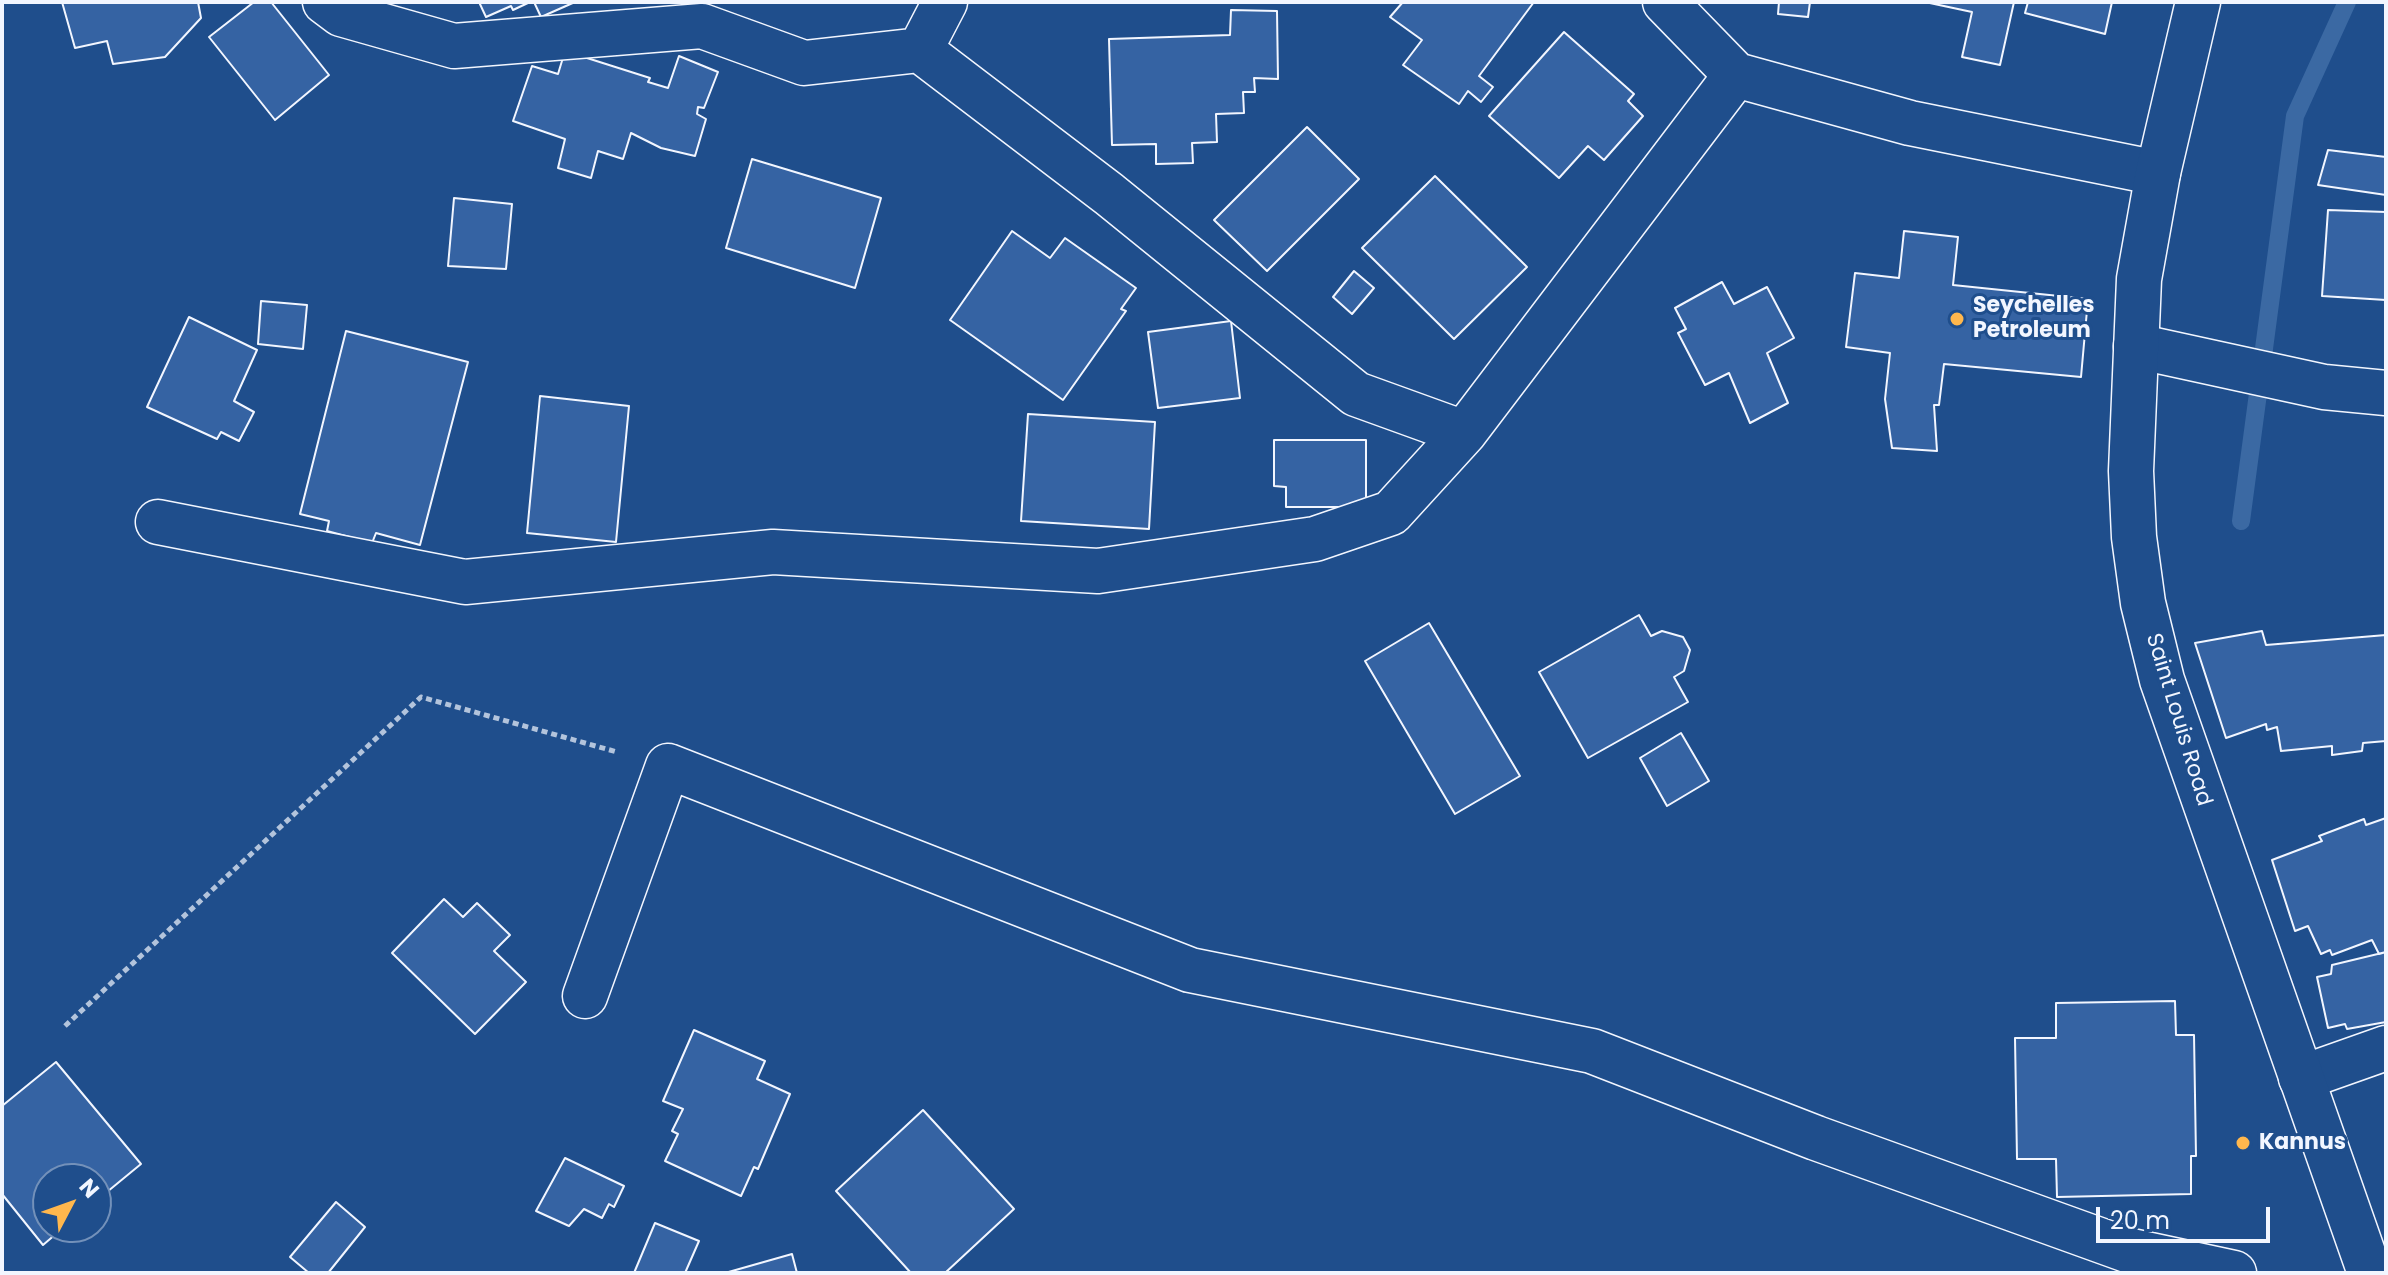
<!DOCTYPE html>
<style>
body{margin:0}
#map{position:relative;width:2388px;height:1275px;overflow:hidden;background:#1f4e8c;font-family:Poppins,sans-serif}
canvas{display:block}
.frame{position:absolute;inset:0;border:4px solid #f2f6ff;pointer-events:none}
.north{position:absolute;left:32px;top:1163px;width:80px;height:80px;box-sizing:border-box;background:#1f4e8c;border:2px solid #7391ba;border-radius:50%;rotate:49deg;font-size:22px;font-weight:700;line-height:32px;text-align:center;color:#f2f6ff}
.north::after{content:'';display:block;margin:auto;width:28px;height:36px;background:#ffb74d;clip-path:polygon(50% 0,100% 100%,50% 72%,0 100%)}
.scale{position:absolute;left:2096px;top:1207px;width:174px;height:36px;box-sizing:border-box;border:4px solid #f2f6ff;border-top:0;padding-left:10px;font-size:24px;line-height:28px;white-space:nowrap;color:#f2f6ff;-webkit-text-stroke:6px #1f4e8c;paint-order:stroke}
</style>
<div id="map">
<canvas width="2388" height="1275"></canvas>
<div class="frame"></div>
<div class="north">N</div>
<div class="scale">20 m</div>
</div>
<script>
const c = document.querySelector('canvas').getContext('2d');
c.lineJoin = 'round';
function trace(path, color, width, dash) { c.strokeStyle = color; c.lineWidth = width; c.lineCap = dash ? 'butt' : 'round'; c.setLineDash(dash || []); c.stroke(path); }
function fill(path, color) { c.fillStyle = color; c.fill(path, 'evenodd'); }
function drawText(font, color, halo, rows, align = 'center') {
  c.font = font + ' Poppins,sans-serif'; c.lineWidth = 6; c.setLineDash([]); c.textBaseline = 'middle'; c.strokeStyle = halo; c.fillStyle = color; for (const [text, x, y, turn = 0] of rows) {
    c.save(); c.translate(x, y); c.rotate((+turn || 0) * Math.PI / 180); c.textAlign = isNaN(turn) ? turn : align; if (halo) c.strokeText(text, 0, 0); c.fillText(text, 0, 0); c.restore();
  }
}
trace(new Path2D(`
 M2241 521 2295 116 2347 2`), '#3b69a3', 18);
const building = new Path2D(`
 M62 2H198L201 18 165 57 113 64 107 41 75 48Z
 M254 2H271L329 75 275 120 209 37Z
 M479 2H530L513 10 511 6 486 17Z
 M534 2H575L541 17Z
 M1403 2H1534L1479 76 1493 87 1481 102 1468 91 1459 104 1403 65 1422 40 1390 17Z
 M1779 2H1810L1808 17 1778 14Z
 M1925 2H2014L2000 65 1962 57 1972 12Z
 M2028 2H2112L2105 34 2025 13Z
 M1231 10 1277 11 1278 79 1254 78 1255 92H1243L1244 113 1216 114 1217 142 1192 143 1193 163 1156 164V144L1112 145 1109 39 1230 35Z
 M1564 32 1634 94 1628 101 1643 116 1604 160 1588 146 1559 178 1489 116Z
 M565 51 650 78 648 82 668 88 679 56 718 72 704 108 698 107 697 114 706 119 695 156 661 148 631 133 623 159 598 151 591 178 558 168 565 139 513 121 532 66 558 74Z
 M1307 127 1359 179 1267 271 1214 220Z
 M2328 150 2386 157V195L2318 185Z
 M752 159 881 198 855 288 726 248Z
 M1435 176 1527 267 1454 339 1362 248Z
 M454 198 512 204 506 269 448 266Z
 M2328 210 2386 212V300L2322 296Z
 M1012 231 1050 258 1065 238 1136 288 1121 309 1126 311 1063 400 950 320Z
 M1904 231 1958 237 1953 285 2088 299 2081 377 1944 364 1939 405H1934L1937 451 1892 448 1885 399 1890 353 1846 347 1855 273 1899 278Z
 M1354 271 1374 288 1352 314 1333 297Z
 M1722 282 1734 304 1767 287 1794 338 1767 353 1788 403 1750 423 1729 373 1705 385 1678 333 1686 329 1675 308Z
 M261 301 307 305 303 349 258 344Z
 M189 317 257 350 234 401 254 412 239 441 221 432 217 439 147 407Z
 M1231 321 1240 398 1158 408 1148 332Z
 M346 331 468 362 420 545 376 533 372 543 327 531 329 521 300 514Z
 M540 396 629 406 616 542 527 533Z
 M1028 414 1155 422 1149 529 1021 521Z
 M1274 440H1366V507H1286V487L1274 486Z
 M1639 615 1651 636 1662 631 1683 637 1690 650 1684 671 1674 677 1688 702 1588 758 1539 672Z
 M1429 623 1520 776 1455 814 1365 661Z
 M2262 631 2266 645 2386 635V741L2363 743 2362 751 2332 755V746L2281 751 2277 727 2267 730 2266 724 2226 738 2195 643Z
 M1681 733 1709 781 1667 806 1640 758Z
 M2386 818V952L2379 954 2372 940 2332 955 2330 950 2321 954 2308 926 2295 931 2272 860 2322 841 2319 836 2364 819 2366 825Z
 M444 899 463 917 477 903 510 935 494 951 526 982 475 1034 392 953Z
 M2386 952V1022L2347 1029 2345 1024 2328 1028 2317 977 2331 974 2332 965Z
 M2175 1001 2176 1035H2194L2196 1156H2191V1194L2057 1197 2056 1159H2017L2015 1038H2056V1003Z
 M694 1030 765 1061 757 1079 790 1094 758 1169 754 1167 741 1196 665 1161 678 1134 672 1131 683 1109 663 1101Z
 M56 1062 141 1164 96 1201V1179H48V1227H64L43 1245 2 1194V1106Z
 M923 1110 1014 1209 945 1273H911L836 1191Z
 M565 1158 624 1186 614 1207 609 1204 602 1218 584 1209 569 1226 536 1211Z
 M336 1202 365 1227 328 1273H309L290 1257Z
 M655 1223 699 1241 685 1273H634Z
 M792 1254 797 1273H725Z`);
fill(building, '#3563a3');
trace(building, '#f2f6ff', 2);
const street = new Path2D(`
 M325 2 341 14 454 46 702 26 804 63 920 50 1109 194 1356 394 1464 433 1736 75
 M1665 2 1736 75 1910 123 2158 173
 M920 50 945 2
 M2136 346 2324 387 2386 393
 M158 522 465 582 773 552 1098 571 1315 539 1391 513 1464 433
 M585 996 668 766 1190 970 1592 1051 1816 1138 2127 1250 2234 1273
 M2301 1078 2386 1048`);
const primary = new Path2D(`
 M2198 2 2158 173 2139 279 2131 471 2134 537 2143 603 2162 680 2370 1273`);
trace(street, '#f2f6ff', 47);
trace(primary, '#f2f6ff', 47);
trace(new Path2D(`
 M65 1026 421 697 617 752`), '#b3c4dc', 5, [6, 4]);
trace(street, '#1f4e8c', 44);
trace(primary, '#1f4e8c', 44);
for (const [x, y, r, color] of [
 [1957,319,8,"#ffb74d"],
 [2243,1143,8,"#ffb74d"]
]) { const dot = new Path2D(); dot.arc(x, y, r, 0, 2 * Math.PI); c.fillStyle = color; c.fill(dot); trace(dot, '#1f4e8c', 3); }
drawText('bold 22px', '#f2f6ff', '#1f4e8c', [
 ["Seychelles",1973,306],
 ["Petroleum",1973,331],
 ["Kannus",2259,1143]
], 'left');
drawText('22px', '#f2f6ff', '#1f4e8c', [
 ["Saint Louis Road",2178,720,73]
]);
</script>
